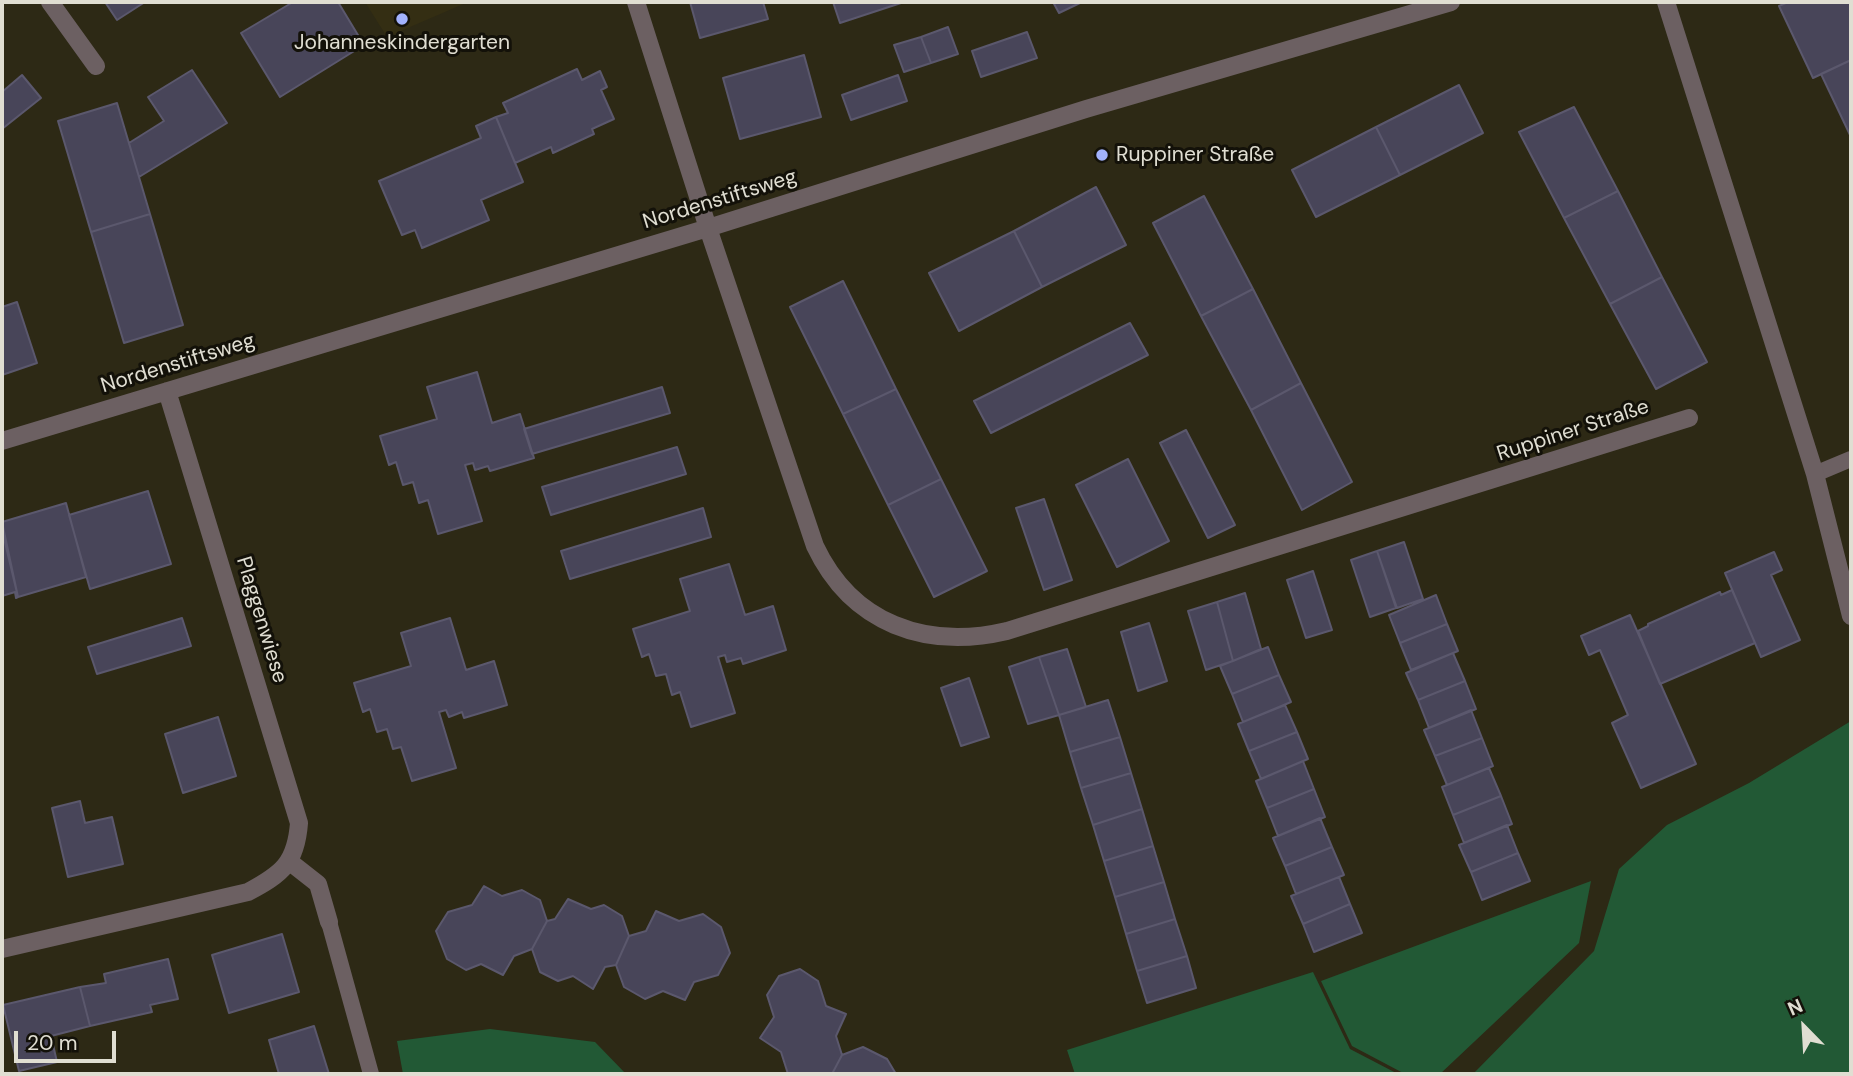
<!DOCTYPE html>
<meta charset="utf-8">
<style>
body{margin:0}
#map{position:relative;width:1853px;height:1076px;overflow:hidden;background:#2d2915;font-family:"DM Sans",sans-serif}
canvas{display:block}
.frame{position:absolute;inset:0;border:4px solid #e0ded2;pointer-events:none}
.north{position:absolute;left:1769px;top:992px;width:70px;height:70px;-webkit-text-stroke:5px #131109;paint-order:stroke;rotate:336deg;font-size:19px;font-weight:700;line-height:28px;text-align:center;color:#e0ded2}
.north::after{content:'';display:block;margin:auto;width:24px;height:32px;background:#e0ded2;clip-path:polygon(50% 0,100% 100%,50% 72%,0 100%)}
.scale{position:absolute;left:14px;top:1031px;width:102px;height:32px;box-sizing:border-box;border:4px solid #e0ded2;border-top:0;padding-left:9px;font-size:21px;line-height:24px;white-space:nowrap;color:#e0ded2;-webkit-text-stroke:5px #131109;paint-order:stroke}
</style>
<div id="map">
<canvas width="1853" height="1076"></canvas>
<div class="frame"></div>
<div class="north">N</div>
<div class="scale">20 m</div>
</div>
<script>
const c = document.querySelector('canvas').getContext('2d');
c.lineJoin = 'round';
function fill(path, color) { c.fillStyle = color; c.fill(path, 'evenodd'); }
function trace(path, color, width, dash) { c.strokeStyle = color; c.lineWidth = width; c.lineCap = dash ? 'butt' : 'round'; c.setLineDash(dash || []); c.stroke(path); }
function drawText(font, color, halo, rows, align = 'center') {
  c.font = font + ' "DM Sans",sans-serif'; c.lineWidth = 6; c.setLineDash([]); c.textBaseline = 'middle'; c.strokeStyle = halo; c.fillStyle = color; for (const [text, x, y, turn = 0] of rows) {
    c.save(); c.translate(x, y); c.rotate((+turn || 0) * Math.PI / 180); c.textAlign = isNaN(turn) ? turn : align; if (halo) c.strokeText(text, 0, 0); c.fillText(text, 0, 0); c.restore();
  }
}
fill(new Path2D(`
 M365 2H468L387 37Z`), '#342e13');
fill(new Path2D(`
 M1851 721V1074H1473L1594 951 1619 869 1667 825 1749 783Z
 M1591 881 1579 943 1440 1074H1405L1352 1046 1321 981Z
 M1313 972 1350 1049 1398 1074H1075L1067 1050Z
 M490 1029 595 1042 626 1074H403L397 1041Z`), '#225935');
const building = new Path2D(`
 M105 2H145L117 20Z
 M293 2H338L364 45 280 97 241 33Z
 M690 2H763L768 19 700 38Z
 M833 2H904L840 23Z
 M1053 2H1082L1059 13Z
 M1788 2H1851V60L1813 78 1779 6Z
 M948 27 958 54 931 63 921 37Z
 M1027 32 1037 58 981 77 972 51Z
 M921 37 931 63 904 72 894 45Z
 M804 55 821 117 740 139 723 78Z
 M1851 60V137L1821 74Z
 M577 69 582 80 600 71 607 87 601 90 614 119 592 129 594 134 553 153 551 147 515 163 496 117 508 113 503 103Z
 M192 70 227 123 139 177 129 143 164 121 148 97Z
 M22 75 41 98 2 129V92Z
 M898 75 907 101 851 120 842 95Z
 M1459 85 1483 133 1400 175 1376 127Z
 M117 103 150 214 91 232 58 121Z
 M1574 107 1618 191 1564 218 1519 132Z
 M496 117 523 182 481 200 489 220 422 248 415 230 402 235 379 181 481 138 476 126Z
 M1376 127 1400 175 1316 217 1292 170Z
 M1096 187 1126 245 1042 287 1014 231Z
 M1618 191 1662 277 1610 304 1564 218Z
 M1204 196 1253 289 1201 316 1153 223Z
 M150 214 183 325 124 343 91 232Z
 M1014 231 1042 287 959 331 929 273Z
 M1662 277 1707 362 1656 389 1610 304Z
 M843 281 896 389 843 414 790 307Z
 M1253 289 1301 383 1251 410 1201 316Z
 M17 302 37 363 2 375V307Z
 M1130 323 1148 355 991 433 974 401Z
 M477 372 492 423 520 414 534 458 490 471 488 466 475 470 473 463 465 465 482 521 438 534 428 500 419 503 413 482 403 485 396 462 389 465 380 436 437 419 427 387Z
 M1301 383 1352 482 1302 510 1251 410Z
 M662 387 670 413 532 454 524 429Z
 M896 389 941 479 888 505 843 414Z
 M1186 430 1235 525 1208 538 1160 443Z
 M677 447 686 474 551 515 542 487Z
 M1128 459 1169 541 1117 567 1076 485Z
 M941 479 987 571 934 597 888 505Z
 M148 491 171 564 90 589 69 515Z
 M1044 499 1072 580 1044 590 1016 508Z
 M66 503 86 577 18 597 2 522Z
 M703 508 711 537 570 579 561 551Z
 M2 530 18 597 16 598 15 592 2 596Z
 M1404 542 1423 599 1397 608 1377 551Z
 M1377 551 1396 608 1370 617 1351 560Z
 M1774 552 1782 570 1771 575 1800 640 1761 657 1725 573Z
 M729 564 745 615 773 606 786 650 743 664 741 658 727 662 725 655 718 657 735 713 691 727 680 692 672 695 666 674 656 676 649 654 642 657 633 629 690 611 680 579Z
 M1313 571 1332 630 1306 638 1287 580Z
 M1732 590 1755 643 1660 684 1638 631 1648 626V624L1720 592 1721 595Z
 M1245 593 1261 649 1233 661 1217 602Z
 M1436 595 1447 624 1400 643 1389 615Z
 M1217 602 1233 661 1206 670 1188 611Z
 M1630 615 1696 764 1641 788 1612 723 1628 715 1600 650 1589 655 1581 636Z
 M182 618 191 646 97 674 88 647Z
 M450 618 466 670 494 661 507 705 464 718 462 712 449 717 446 710 439 712 456 768 412 781 401 747 393 749 387 729 377 732 370 709 363 712 354 683 411 666 401 633Z
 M1149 623 1167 681 1138 691 1121 632Z
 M1447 624 1458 651 1411 670 1400 643Z
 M1268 647 1279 675 1232 694 1220 666Z
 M1067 649 1086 707 1059 715 1039 657Z
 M1453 653 1465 681 1418 700 1406 673Z
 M1039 657 1059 715 1028 724 1009 667Z
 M1279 675 1291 702 1243 722 1232 694Z
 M969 678 989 737 961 746 941 688Z
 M1465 681 1476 709 1429 728 1418 700Z
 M1108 700 1120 737 1070 752 1059 715Z
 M1285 705 1297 732 1249 751 1238 724Z
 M1471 710 1482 738 1435 756 1424 730Z
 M218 717 236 776 183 793 165 734Z
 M1297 732 1308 759 1261 779 1249 751Z
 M1120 737 1131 773 1081 788 1070 752Z
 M1482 738 1493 766 1447 785 1435 756Z
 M1303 761 1314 789 1267 808 1256 781Z
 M1489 768 1501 796 1453 815 1442 787Z
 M1131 773 1142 809 1093 825 1081 788Z
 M1314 789 1325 817 1278 836 1267 808Z
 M1501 796 1512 824 1464 843 1453 815Z
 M80 801 85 823 112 817 123 864 68 877 52 808Z
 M1142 809 1153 846 1104 861 1093 825Z
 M1320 818 1332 847 1285 866 1273 838Z
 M1507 825 1518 853 1471 872 1459 845Z
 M1153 846 1164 882 1115 897 1104 861Z
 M1332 847 1344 875 1296 894 1285 866Z
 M1518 853 1530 881 1482 900 1471 872Z
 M1339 877 1350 904 1303 924 1291 896Z
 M1164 882 1175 919 1126 934 1115 897Z
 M484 886 502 896 522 890 540 900 547 921 532 949 514 956 503 975 481 964 466 970 447 959 436 931 448 912 472 905Z
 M568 899 591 909 604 905 622 916 629 936 616 965 605 967 593 989 573 976 558 981 540 972 532 949 547 921 555 919Z
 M1350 904 1362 933 1314 952 1303 924Z
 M656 911 679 921 703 914 721 927 730 953 718 975 694 982 685 1000 663 991 645 999 624 987 616 965 629 936 646 931Z
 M1175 919 1187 956 1137 971 1126 934Z
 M282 934 299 992 229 1013 212 955Z
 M1187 956 1196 988 1147 1003 1137 971Z
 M168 959 178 999 150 1005 152 1012 90 1026 80 987 106 983 104 974Z
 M800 969 818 981 826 1006 846 1014 836 1036 842 1055 832 1074H788L781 1052 760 1038 774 1017 767 995 779 976Z
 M80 987 90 1026 51 1036 57 1062 19 1071 3 1005Z
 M314 1026 329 1074H279L269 1040Z
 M863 1047 887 1059 896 1074H832L842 1055Z`);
fill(building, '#484559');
trace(building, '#5b586d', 2);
trace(new Path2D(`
 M1815 474 1851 459
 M329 922 371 1074`), '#6c6062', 16);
trace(new Path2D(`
 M50 2 96 66
 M636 2 708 228 815 546C852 624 926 650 1007 631L1689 418
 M1666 2 1815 474 1851 616
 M2 441 708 228 1086 109 1451 2
 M290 862 318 884 329 922
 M2 949 248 892C282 874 296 863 299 823L167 391`), '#6c6062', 18);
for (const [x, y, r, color] of [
 [402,19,7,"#a2b2fd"],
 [1102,155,7,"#a2b2fd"]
]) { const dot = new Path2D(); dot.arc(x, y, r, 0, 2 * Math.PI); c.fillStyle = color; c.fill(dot); trace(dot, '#131109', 2.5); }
drawText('21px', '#e0ded2', '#131109', [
 ["Johanneskindergarten",402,43],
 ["Ruppiner Straße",1116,155,"left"]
]);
drawText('21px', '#e0ded2', '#131109', [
 ["Nordenstiftsweg",720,200,-17],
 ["Nordenstiftsweg",178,364,-17],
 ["Ruppiner Straße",1573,431,-18],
 ["Plaggenwiese",261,620,73]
]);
</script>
